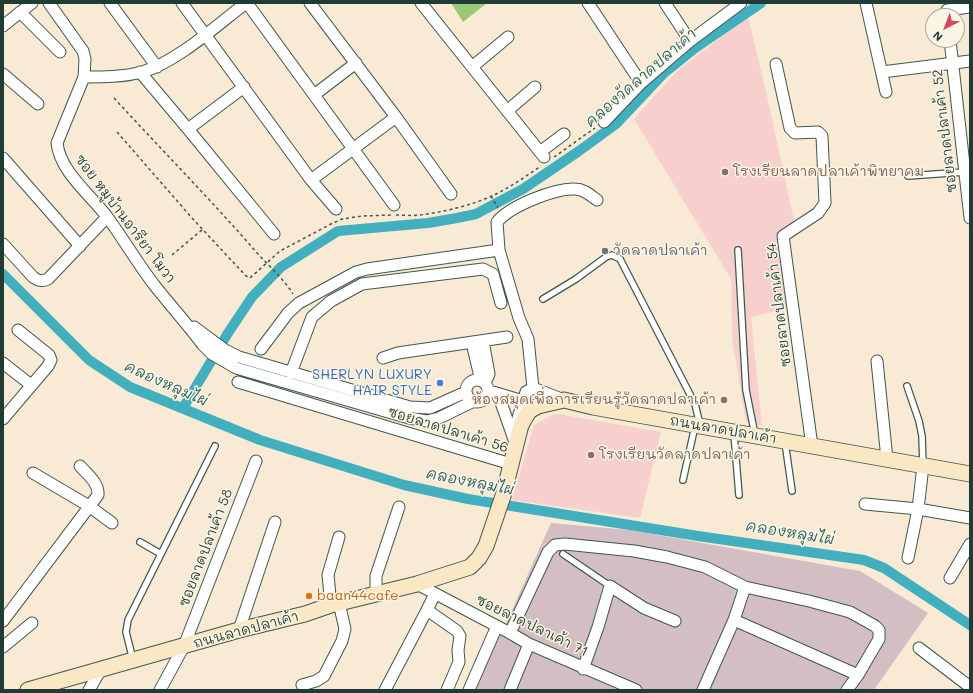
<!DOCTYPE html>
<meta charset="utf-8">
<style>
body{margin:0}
#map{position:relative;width:973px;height:693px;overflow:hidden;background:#f8ead4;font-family:Mali,sans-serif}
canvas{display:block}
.frame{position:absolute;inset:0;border:4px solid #1f3d34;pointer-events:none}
.north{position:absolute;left:925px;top:8px;width:40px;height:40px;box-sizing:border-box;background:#fcf5e5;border:1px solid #a4ab9e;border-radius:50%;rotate:222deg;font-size:11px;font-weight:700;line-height:16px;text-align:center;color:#1f3d34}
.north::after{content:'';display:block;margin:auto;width:14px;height:18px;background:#d1495b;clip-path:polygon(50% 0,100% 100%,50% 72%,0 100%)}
</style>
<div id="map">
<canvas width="973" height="693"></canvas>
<div class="frame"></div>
<div class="north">N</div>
</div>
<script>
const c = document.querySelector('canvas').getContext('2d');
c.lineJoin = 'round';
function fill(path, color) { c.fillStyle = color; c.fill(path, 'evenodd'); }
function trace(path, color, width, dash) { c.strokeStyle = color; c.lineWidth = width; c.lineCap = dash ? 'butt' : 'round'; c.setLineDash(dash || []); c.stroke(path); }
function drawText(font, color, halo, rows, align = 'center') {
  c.font = font + ' Mali,"Playpen Sans Thai",sans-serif'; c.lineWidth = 3; c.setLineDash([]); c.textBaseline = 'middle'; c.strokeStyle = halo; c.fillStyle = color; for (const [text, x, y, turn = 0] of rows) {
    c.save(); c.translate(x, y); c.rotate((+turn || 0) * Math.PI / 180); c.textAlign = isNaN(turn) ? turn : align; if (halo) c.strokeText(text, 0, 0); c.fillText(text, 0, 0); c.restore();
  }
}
fill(new Path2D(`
 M748 16 767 96 795 225 779 234 789 308 751 317 762 426 746 422 732 338 731 279 634 119 677 71Z
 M558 414 661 432 640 518 512 500 534 425 552 415Z`), '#f7d0cd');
fill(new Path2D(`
 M551 523 629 530 860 571 928 613 874 690H470L492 643 507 621Z`), '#d2bec3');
fill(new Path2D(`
 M451 3H487L463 22Z`), '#9cc875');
trace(new Path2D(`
 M3 274 89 360 130 387 260 440 404 485 468 499 698 536 864 560 884 568 970 625
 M183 408 228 333 252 297 281 267 338 231 428 223 457 218 476 214 523 189 579 151 616 124 664 73 695 48 761 3`), '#41afbe', 10);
const lane = new Path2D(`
 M908 176 965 172
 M738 250 746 390 755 435
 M543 299 576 279 606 257 612 255 620 259 695 404 700 425
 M907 386 919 421 922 436 923 466
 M734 434 739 495
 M785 442 792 491
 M683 480 695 426
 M140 542 161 554
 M563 554 610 586
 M133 660 126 632 128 620 215 446`);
const street = new Path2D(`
 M49 3 83 51 85 59 84 77 57 143C60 172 91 195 108 218 124 240 138 264 155 286 171 306 188 325 203 345L212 354 236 368 409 418 427 421 439 418 474 401
 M110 3 157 67
 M182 3 311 180 336 209
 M247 3 394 205
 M310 3 396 117 451 194
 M421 3 544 157
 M588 3 641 83
 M665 3 690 41
 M866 3 886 92
 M947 10 970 7
 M20 12 60 52
 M3 26 32 3
 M950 40 970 218
 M776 64 790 128 795 133 818 132 822 136 825 203 818 213 783 236 812 446
 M472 67 508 37
 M140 72 188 129 274 234
 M882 72 970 61
 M3 74 38 104
 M84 77C103 77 123 77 142 72 177 62 217 25 246 3
 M314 95 356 63
 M507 111 535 87
 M604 122 641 83 690 41 741 3
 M188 129 244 87
 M540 152 564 134
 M3 158 80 246
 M311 180 396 117
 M3 244 33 277C38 281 42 282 48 279L107 217
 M194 327 225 350 239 357 410 407 430 408 466 392
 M483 341 489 374 485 383
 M472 343 481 381
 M261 349 288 313 299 303 356 272 367 269 499 250
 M383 358 398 353 507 337
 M877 361 887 459
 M3 363 31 385
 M291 373 312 317 331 301 362 284 483 269 493 274 501 303
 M466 391a11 11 0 1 1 22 0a11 11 0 1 1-22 0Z
 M238 382 511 464
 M533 388 528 339 519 318 499 250 497 222C510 206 555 188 575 189 584 189 590 195 597 200
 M493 392 523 401
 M498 394 516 445
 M3 419 48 366 51 360 49 355 18 330
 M520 426 518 418 526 392 533 388 564 400
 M33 473 89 506 112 523
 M865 504 918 509 970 518
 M908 558 918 509 923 466
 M950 578 970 544
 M417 584 510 633 529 644 636 690
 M376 594V576L399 507
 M331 605 328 575 339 537
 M427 610 457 631 460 636 458 650 459 662 447 690
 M734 620 858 675
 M3 621 98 495C99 483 88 475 80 466
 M239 630 275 522
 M510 633 548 552 555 545 565 544 634 551 667 557 705 567 745 587 809 601 850 612 875 626 879 630V639L858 675 847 690
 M3 647 32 623
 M919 648 970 687
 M583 669 598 627 610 586 644 608 675 621
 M302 685 316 681 324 676 342 641 345 629 339 603
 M89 690 101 669
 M160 690 184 646 256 461
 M385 690 427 610 435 594
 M469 690 497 626
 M510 690 529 644
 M703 690 734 620 745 587`);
const secondary = new Path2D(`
 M28 690 239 630 305 614 331 605 417 584 470 567 479 558 486 546 503 496 521 425 529 411 538 406 564 400 593 407 970 474`);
trace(lane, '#40574c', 8);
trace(street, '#40574c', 13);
trace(secondary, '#40574c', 17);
trace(new Path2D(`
 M114 98C160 148 207 196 251 246 265 263 282 276 293 294
 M117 132 192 218 246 276 250 278 280 251 331 224 342 219 362 216 392 215
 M554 157 595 128
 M491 196 498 208
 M396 215C404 215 412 216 420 215 444 212 473 205 494 195 511 187 526 176 541 166
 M172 255 203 229`), '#40574c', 1.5, [3, 3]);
trace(lane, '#fff', 5.5);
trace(street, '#fff', 11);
trace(secondary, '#fae7c3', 15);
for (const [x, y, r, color] of [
 [725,172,4,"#8d6e63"],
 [605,251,4,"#6b7280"],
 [440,383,4,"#3f7fe0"],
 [724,400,4,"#8d6e63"],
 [591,455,4,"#8d6e63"],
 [309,596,4,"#e8710a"]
]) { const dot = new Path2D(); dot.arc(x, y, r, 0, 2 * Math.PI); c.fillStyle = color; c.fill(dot); trace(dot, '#fcf5e5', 1.5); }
drawText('14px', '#1f3d34', '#fcf5e5', [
 ["ซอยลาดปลาเค้า 52",945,131,-97],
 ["ซอย หมูบ้านอารียา โมวา",125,219,53],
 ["ซอยลาดปลาเค้า 54",779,305,-97],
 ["ซอยลาดปลาเค้า 56",448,430,17],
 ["ถนนลาดปลาเค้า",723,430,10],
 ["ซอยลาดปลาเค้า 58",206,548,-69],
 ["ซอยลาดปลาเค้า 71",532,626,26],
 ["ถนนลาดปลาเค้า",246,630,-15]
]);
drawText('14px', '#785e54', '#fcf5e5', [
 ["โรงเรียนลาดปลาเค้าพิทยาคม",733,172],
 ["ห้องสมุดเพื่อการเรียนรู้วัดลาดปลาเค้า",716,400,"right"],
 ["โรงเรียนวัดลาดปลาเค้า",599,455]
], 'left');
drawText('14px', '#5b616d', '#fcf5e5', [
 ["วัดลาดปลาเค้า",613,251]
], 'left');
drawText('14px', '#366cbe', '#fcf5e5', [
 ["SHERLYN LUXURY",432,375],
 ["HAIR STYLE",432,391]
], 'right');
drawText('14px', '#c56008', '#fcf5e5', [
 ["baan44cafe",317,596]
], 'left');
drawText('italic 15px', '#295f5d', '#fcf5e5', [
 ["คลองวัดลาดปลาเค้า",641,78,-41],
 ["คลองหลุมไผ่",166,384,24],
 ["คลองหลุมไผ่",470,482,11],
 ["คลองหลุมไผ่",790,533,9]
]);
</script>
